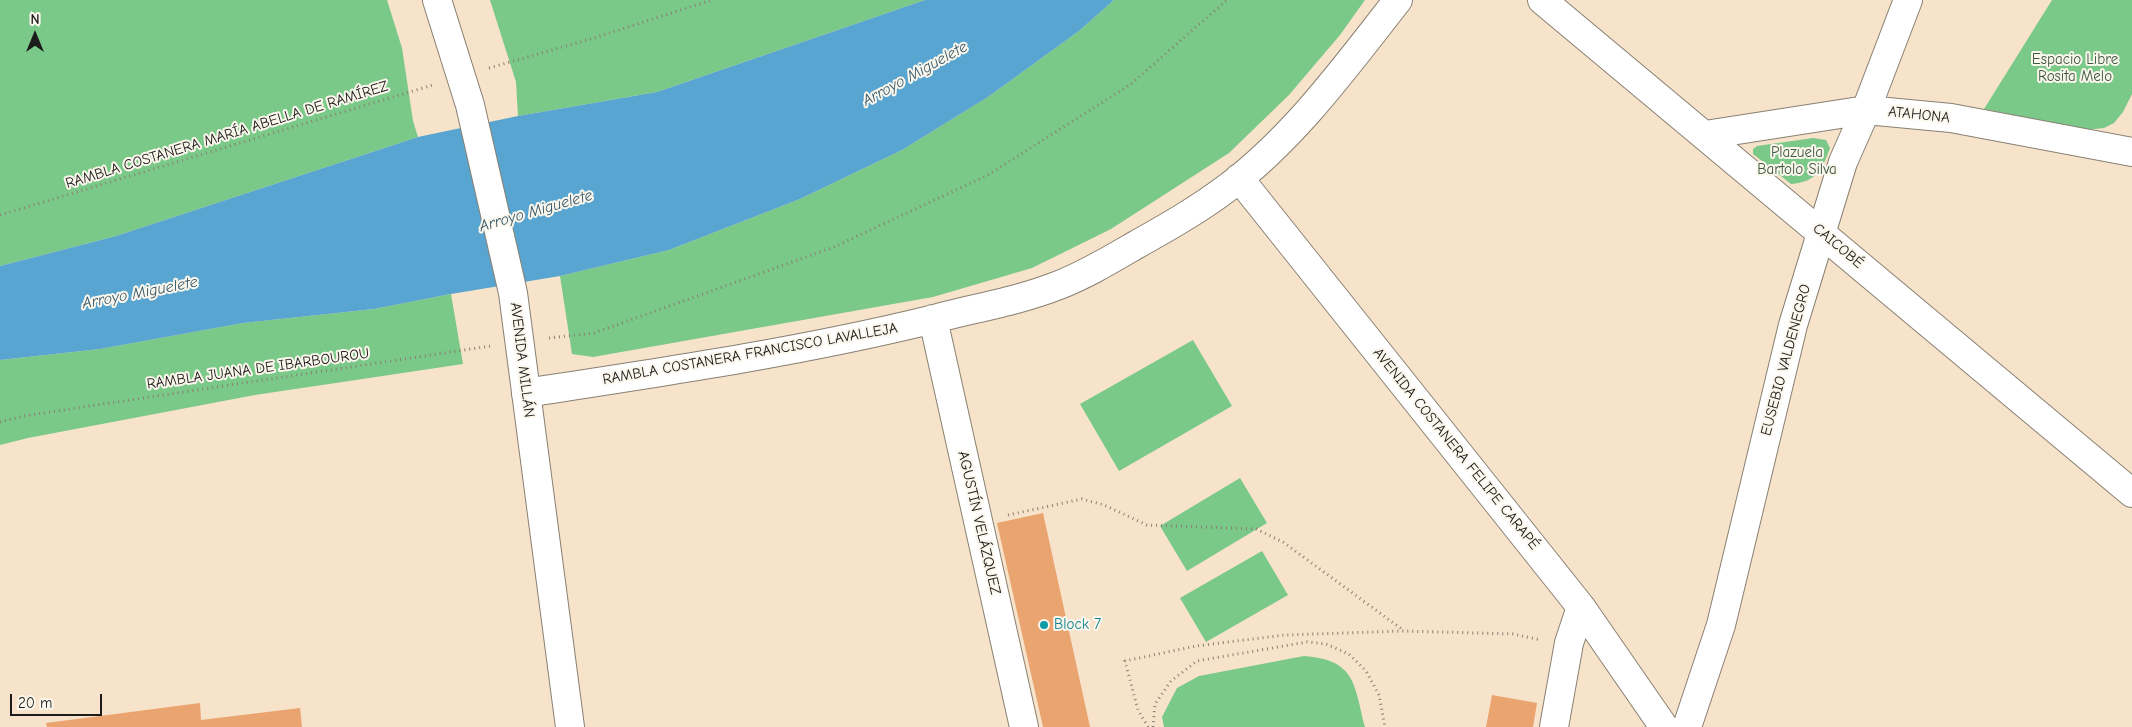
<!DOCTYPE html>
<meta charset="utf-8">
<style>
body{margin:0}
#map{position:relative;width:2132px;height:727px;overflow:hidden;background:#f6e3ca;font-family:"Comic Neue",sans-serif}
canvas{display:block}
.north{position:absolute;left:10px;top:10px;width:50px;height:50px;-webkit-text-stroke:4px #fbf7ec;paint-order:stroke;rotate:0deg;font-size:14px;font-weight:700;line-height:20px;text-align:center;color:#1c1c1c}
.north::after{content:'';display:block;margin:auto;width:18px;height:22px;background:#1c1c1c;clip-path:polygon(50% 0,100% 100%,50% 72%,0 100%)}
.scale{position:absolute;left:10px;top:694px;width:92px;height:22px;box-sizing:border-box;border:2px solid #1c1c1c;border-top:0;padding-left:6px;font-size:15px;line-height:18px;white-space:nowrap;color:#1c1c1c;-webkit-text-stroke:4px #fbf7ec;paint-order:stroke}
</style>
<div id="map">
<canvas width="2132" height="727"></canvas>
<div class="north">N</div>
<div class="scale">20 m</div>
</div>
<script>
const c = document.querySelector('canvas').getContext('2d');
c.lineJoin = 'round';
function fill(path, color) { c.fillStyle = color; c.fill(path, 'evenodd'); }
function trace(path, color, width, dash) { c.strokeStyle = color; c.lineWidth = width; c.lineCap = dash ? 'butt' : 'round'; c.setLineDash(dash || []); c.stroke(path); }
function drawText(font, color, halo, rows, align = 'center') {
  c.font = font + ' "Comic Neue",sans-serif'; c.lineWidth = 4; c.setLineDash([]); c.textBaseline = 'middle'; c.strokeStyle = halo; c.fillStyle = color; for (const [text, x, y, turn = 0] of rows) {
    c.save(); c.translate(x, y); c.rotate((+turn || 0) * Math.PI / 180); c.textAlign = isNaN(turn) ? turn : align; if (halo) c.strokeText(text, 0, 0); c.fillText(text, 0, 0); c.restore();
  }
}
fill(new Path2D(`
 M0 0H387L402 48 413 121 418 137 116 236 0 266Z
 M490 0H925L657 92 518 116 516 82Z
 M1114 0H1365L1340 35 1289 95 1229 153 1111 229 1032 268 933 297 593 357 572 354 560 276 669 250 800 199 902 150 988 97 1079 31Z
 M2052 0H2132V94L2123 112 2114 123 2104 128 2085 130 1984 109Z
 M1813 138 1826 140 1830 148C1822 170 1816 182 1791 184L1753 154V149L1757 146Z
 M451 294 463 364 255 395 28 438 0 445V360L100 349 243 323 374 309Z
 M1193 340 1232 406 1119 471 1080 404Z
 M1240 478 1267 523 1187 571 1160 526Z
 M1262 551 1288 595 1206 642 1180 598Z
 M1304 656C1356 660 1354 684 1365 727H1164L1162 717 1177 688 1199 676Z`), '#7ac989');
fill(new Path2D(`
 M925 0H1114L1079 31 988 97 902 150 800 199 669 250 560 276 451 294 374 309 243 323 100 349 0 360V266L116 236 418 137 518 116 657 92Z`), '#57a5d0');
fill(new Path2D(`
 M1043 513 1090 727H1043L997 523Z
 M1492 695 1537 703 1533 727H1486Z
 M200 703 201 720 300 708 302 727H47L46 723Z`), '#eaa470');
const minor = new Path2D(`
 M1542 0 2132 493
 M1705 135 1866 110 1951 118 2132 152
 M1239 178 1581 607 1664 727
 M933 319 1024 727
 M526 393C663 372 800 352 934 319 975 308 1019 301 1059 285 1085 275 1110 260 1134 246 1166 228 1198 210 1227 188 1295 137 1346 66 1398 0
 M1554 727 1569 643 1581 607
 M1687 727 1721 625 1793 325 1843 162 1866 110 1908 0`);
const major = new Path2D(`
 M437 0 470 105 513 293 570 727`);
trace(minor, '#898073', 30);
trace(major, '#898073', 30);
trace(new Path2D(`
 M489 68 594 38 712 0
 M0 215 433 85
 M549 338 594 333 834 247 988 175 1131 84 1227 0
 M0 422 23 416 491 346
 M1008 515 1082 499 1104 505 1147 525 1256 529 1283 542 1403 630
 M1148 727 1138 710 1125 661 1196 646 1285 635 1403 631 1513 634 1541 640
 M1153 727 1155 704 1171 681 1197 661 1307 642 1326 644 1349 654 1366 671 1379 695 1385 727`), '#898073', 3, [1, 4]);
trace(minor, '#fff', 28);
trace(major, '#fff', 28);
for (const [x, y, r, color] of [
 [1044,625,5,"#0f9aa8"]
]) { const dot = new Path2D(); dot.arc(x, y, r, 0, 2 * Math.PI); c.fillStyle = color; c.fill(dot); trace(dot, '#fbf7ec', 2); }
drawText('15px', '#3d5942', '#fbf7ec', [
 ["Espacio Libre",2075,60],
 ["Rosita Melo",2075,77],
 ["Plazuela",1797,153],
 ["Bartolo Silva",1797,170]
]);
drawText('15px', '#1c1c1c', '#fbf7ec', [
 ["ATAHONA",1919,115,6],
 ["RAMBLA COSTANERA MARÍA ABELLA DE RAMÍREZ",227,135,-17],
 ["CAICOBÉ",1838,246,40],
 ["RAMBLA COSTANERA FRANCISCO LAVALLEJA",750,354,-10],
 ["AVENIDA MILLÁN",522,360,83],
 ["EUSEBIO VALDENEGRO",1786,360,-75],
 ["RAMBLA JUANA DE IBARBOUROU",258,369,-8],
 ["AVENIDA COSTANERA FELIPE CARAPÉ",1456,449,51],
 ["AGUSTÍN VELÁZQUEZ",979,523,77]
]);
drawText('15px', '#0d838f', '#fbf7ec', [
 ["Block 7",1054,625]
], 'left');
drawText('italic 16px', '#375a6d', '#fbf7ec', [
 ["Arroyo Miguelete",915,74,-29],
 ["Arroyo Miguelete",536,211,-16],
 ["Arroyo Miguelete",140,293,-11]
]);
</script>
